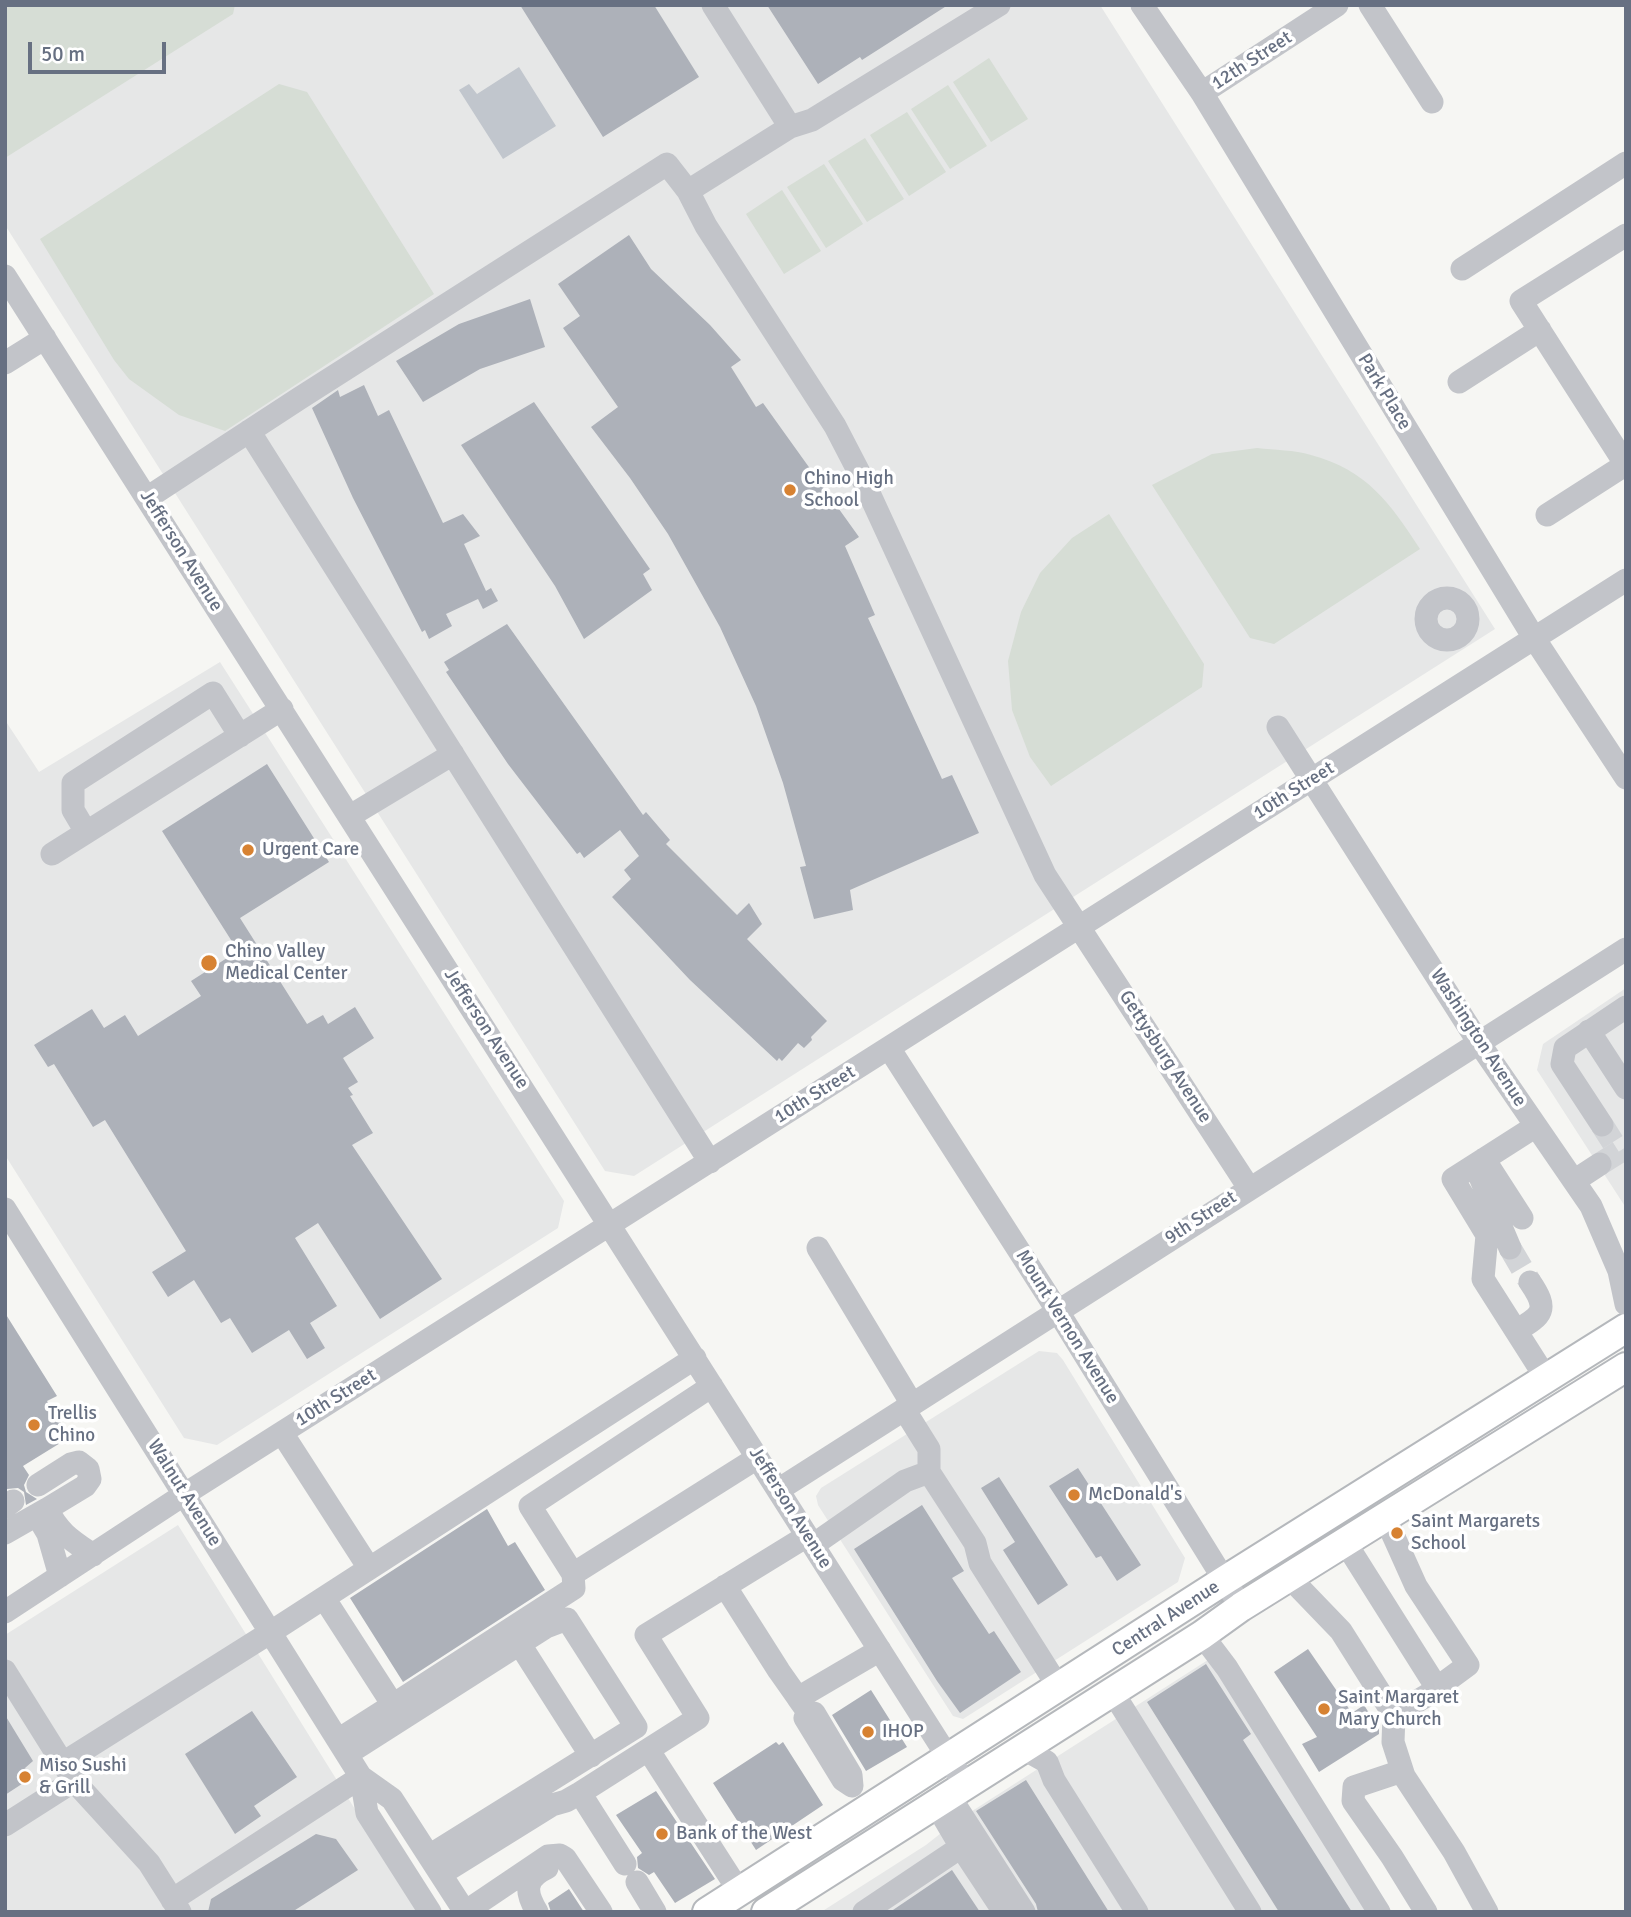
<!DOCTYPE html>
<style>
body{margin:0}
#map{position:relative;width:1631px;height:1917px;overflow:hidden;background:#f6f6f3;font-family:Signika,sans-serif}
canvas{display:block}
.frame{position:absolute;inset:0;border:7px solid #677082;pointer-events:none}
.scale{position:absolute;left:28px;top:42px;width:138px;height:32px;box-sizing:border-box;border:4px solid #677082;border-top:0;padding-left:9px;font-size:21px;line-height:24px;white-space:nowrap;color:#677082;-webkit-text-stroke:5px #fff;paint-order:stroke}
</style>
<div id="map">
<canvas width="1631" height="1917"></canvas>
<div class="frame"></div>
<div class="scale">50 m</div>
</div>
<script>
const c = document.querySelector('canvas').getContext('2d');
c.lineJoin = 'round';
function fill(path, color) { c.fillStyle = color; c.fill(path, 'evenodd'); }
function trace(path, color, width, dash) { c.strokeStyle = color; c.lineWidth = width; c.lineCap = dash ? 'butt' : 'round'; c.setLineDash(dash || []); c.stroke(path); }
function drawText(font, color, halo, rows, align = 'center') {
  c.font = font + ' Signika,sans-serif'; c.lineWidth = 7; c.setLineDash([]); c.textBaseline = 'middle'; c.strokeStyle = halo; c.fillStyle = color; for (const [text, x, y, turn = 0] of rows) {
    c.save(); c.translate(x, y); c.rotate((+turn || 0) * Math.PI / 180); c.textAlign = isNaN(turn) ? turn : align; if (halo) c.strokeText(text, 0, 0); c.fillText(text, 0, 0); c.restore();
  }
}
fill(new Path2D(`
 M5 5H1100L1495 629 634 1176 605 1171 5 225Z
 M220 662 564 1201 558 1228 217 1445 184 1438 5 1155V720L39 772Z
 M1626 988V1208L1537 1070 1543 1044Z
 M1039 1351 1057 1353 1063 1360 1185 1558 1178 1582 963 1719 953 1716 818 1505 816 1496 821 1488Z
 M178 1525 419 1912H5V1635Z
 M1225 1649 1392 1912H821L926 1845 955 1822Z`), '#e6e7e7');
fill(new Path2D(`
 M5 5H235L233 14 5 158Z
 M989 58 1028 119 991 142 953 82Z
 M279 84 307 92 434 294 225 431 179 415 129 379 114 360 40 239Z
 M948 85 987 146 950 169 911 109Z
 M907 112 946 172 909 196 870 135Z
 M865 138 904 199 867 222 828 161Z
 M824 164 863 224 826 248 787 187Z
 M782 190 821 251 784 274 746 214Z
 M1257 448C1275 450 1294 450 1311 455 1367 470 1390 503 1420 549L1274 644 1250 638 1152 485 1212 454Z
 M1109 514 1204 664 1202 687 1051 786 1030 757 1012 710 1008 661 1021 612 1040 573 1072 538Z`), '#d6ddd5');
fill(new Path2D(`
 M519 67 556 126 503 159 459 90 469 84 477 94Z`), '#c1c6cd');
fill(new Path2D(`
 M520 5H654L699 77 603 137Z
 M767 5H948L862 60 860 57 818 84Z
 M629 235 651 269 710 325 741 360 731 367 756 407 763 403 859 537 845 546 875 615 868 618 942 779 952 775 979 833 850 890 853 910 814 919 800 867 806 866 783 783 756 706 720 627 668 534 630 478 591 427 618 407 563 328 580 316 558 284Z
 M530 299 545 347 480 369 423 402 396 361 459 324Z
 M364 385 378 416 389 410 443 523 463 514 480 536 464 544 486 591 491 588 498 601 483 609 478 599 446 614 452 626 429 639 425 630 422 632 353 498 312 408 338 390 340 397Z
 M534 402 650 569 643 574 652 590 584 639 555 586 461 445Z
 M507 624 643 815 646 812 670 840 666 844 737 915 749 903 762 924 747 939 827 1021 811 1037 812 1040 804 1048 798 1043 782 1061 779 1058 777 1061 690 980 612 897 631 879 624 870 639 856 620 830 584 858 580 852 577 854 508 764 446 672 449 670 444 662Z
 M267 764 329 862 240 918 307 1024 323 1015 328 1024 355 1007 374 1038 343 1058 358 1082 348 1088 353 1095 350 1096 373 1133 352 1145 442 1279 380 1319 318 1223 295 1238 337 1306 310 1323 325 1348 307 1359 289 1330 252 1353 230 1318 221 1323 194 1280 168 1297 152 1272 186 1251 105 1120 93 1127 54 1064 48 1067 34 1045 92 1009 104 1028 125 1015 138 1036 201 996 191 981 238 951 162 831Z
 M5 1313 57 1396 47 1401 70 1437 23 1466 29 1475 24 1485 26 1492 37 1499 26 1505 24 1492 18 1488 7 1489 5 1487Z
 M1078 1468 1141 1565 1117 1581 1101 1556 1096 1558 1049 1486Z
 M999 1477 1068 1585 1038 1605 1003 1550 1015 1542 981 1488Z
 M922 1505 964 1571 952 1578 989 1634 994 1631 1021 1672 960 1713 937 1681 854 1549Z
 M487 1509 508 1546 515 1542 545 1590 403 1682 350 1598Z
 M1308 1649 1352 1713 1364 1705 1379 1729V1734L1319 1772 1302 1744 1317 1737 1274 1672Z
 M1206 1664 1251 1734 1243 1740 1352 1912H1279L1147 1702Z
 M871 1690 907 1747 866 1771 832 1715Z
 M252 1711 297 1777 254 1806 261 1816 235 1834 185 1754Z
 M5 1715 33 1761 25 1768 31 1778 5 1795Z
 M776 1742 779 1745 783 1742 823 1805 756 1850 713 1783Z
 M1026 1780 1109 1912H1038L1036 1904 976 1811Z
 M656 1791 715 1879 675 1903 654 1872 649 1875 638 1868 637 1857 642 1853 616 1815Z
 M316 1834 336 1839 358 1870 292 1912H208L211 1899Z
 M952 1870 980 1912H890Z
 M569 1889 584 1912H551L548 1903Z`), '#adb1b9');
trace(new Path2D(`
 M1600 1164 1619 1152 1602 1125
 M1510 1248 1530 1282`), '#d2d4d7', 23, [23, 11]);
const major = new Path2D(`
 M707 1912 1225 1580 1626 1328
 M766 1912 1202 1635 1241 1607 1626 1367`);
trace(major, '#b5b8bc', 32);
trace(new Path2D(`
 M713 5 790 127 812 120 999 5
 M1142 5 1202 93 1534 638 1626 778
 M1370 5 1432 102
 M1202 93 1337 5
 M688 191 790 127
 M1626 235 1521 301 1626 465
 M1462 269 1626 163
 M5 276 965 1784
 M5 363 45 338
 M1459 382 1540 330
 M249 431 710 1162
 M147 498 300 398 667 164 688 191 706 226 835 426 863 480 1045 875 1249 1188
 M1547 515 1625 465
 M1426 619a21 21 0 1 1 42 0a21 21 0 1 1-42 0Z
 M1278 727 1479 1043 1591 1206 1619 1271 1626 1304
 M350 816 453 754
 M86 832 73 810V783L213 693 240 736
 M52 854 282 709
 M1589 1031 1626 1088
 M889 1048 1057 1310 1241 1607
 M1602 1125 1562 1064 1565 1048 1626 1007
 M1536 1126 1453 1179 1487 1235 1483 1279 1546 1378
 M1484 1159 1522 1218
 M1475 1165 1510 1248
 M1574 1181 1600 1164
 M5 1209 361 1777 392 1799 465 1912
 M818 1248 912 1404
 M1516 1331C1543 1315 1549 1310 1530 1282
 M904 1409 929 1449V1472L975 1543 980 1563 1059 1688
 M282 1433 369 1568
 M38 1485 71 1464 79 1462 88 1469 90 1479 85 1486 47 1509C59 1533 71 1540 93 1555
 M778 1490 1626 949
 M5 1507 13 1501
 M38 1517 48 1534 60 1576
 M1385 1517 1416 1586 1468 1665 1426 1696 1394 1715
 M5 1533 47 1509
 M1345 1542 1437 1688
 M813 1545 905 1481 929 1472
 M573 1574 757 1458
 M1289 1577 1341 1631 1394 1715 1393 1742 1404 1776 1454 1852 1487 1912
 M725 1586 779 1671 798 1698 880 1650
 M324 1598 393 1705 338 1740
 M5 1612 185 1494 1626 580
 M1202 1635 1227 1668 1379 1912
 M519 1643 591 1756
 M5 1671 70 1775
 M1112 1691 1250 1912
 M798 1698 808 1712 814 1713 851 1775 852 1786 843 1780 805 1718 808 1712
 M393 1705 574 1588 573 1574 530 1506 712 1386
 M1022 1748 1047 1762 1054 1780 1137 1912
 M649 1751 739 1891
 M347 1754 546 1627 567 1619 636 1727 429 1856
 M63 1763 271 1632 695 1358
 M1402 1771 1354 1787 1353 1801 1392 1857 1426 1912
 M361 1777 367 1813 430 1912
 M580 1793 625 1864
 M948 1794 1024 1912
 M5 1825 74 1781 149 1863 180 1912
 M961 1847 1004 1912
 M441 1874 552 1805 566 1801 580 1793 698 1718 646 1635 807 1536
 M637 1882 655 1912
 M172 1900 361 1777
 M465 1912 548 1856 560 1855 565 1858 601 1912
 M537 1912C525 1892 524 1879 547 1868
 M864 1912 961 1847 935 1803`), '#c2c4c9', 23);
trace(major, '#fff', 28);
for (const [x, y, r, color] of [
 [790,490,7,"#d78232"],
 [248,850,7,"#d78232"],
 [209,963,9,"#d78232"],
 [34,1425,7,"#d78232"],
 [1074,1495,7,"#d78232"],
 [1397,1533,7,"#d78232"],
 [1324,1709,7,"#d78232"],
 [868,1732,7,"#d78232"],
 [25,1777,7,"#d78232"],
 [662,1834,7,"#d78232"]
]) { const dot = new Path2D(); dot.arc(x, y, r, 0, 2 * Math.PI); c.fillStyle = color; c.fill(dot); trace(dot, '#fff', 2.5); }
drawText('19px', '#677082', '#fff', [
 ["12th Street",1252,61,-33],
 ["Park Place",1384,392,59],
 ["Jefferson Avenue",181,551,58],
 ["10th Street",1294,791,-32],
 ["Jefferson Avenue",486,1029,57],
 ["Washington Avenue",1478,1038,57],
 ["Gettysburg Avenue",1165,1057,57],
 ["10th Street",815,1095,-32],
 ["9th Street",1201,1218,-33],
 ["Mount Vernon Avenue",1067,1327,58],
 ["10th Street",336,1398,-32],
 ["Walnut Avenue",184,1493,58],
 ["Jefferson Avenue",790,1508,58],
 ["Central Avenue",1166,1619,-33]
]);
drawText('19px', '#677082', '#fff', [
 ["Chino High",804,479],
 ["School",804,501],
 ["Urgent Care",262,850],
 ["Chino Valley",225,952],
 ["Medical Center",225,974],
 ["Trellis",48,1414],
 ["Chino",48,1436],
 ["McDonald's",1088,1495],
 ["Saint Margarets",1411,1522],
 ["School",1411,1544],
 ["Saint Margaret",1338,1698],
 ["Mary Church",1338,1720],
 ["IHOP",882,1732],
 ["Miso Sushi",39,1766],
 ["& Grill",39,1788],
 ["Bank of the West",676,1834]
], 'left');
</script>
